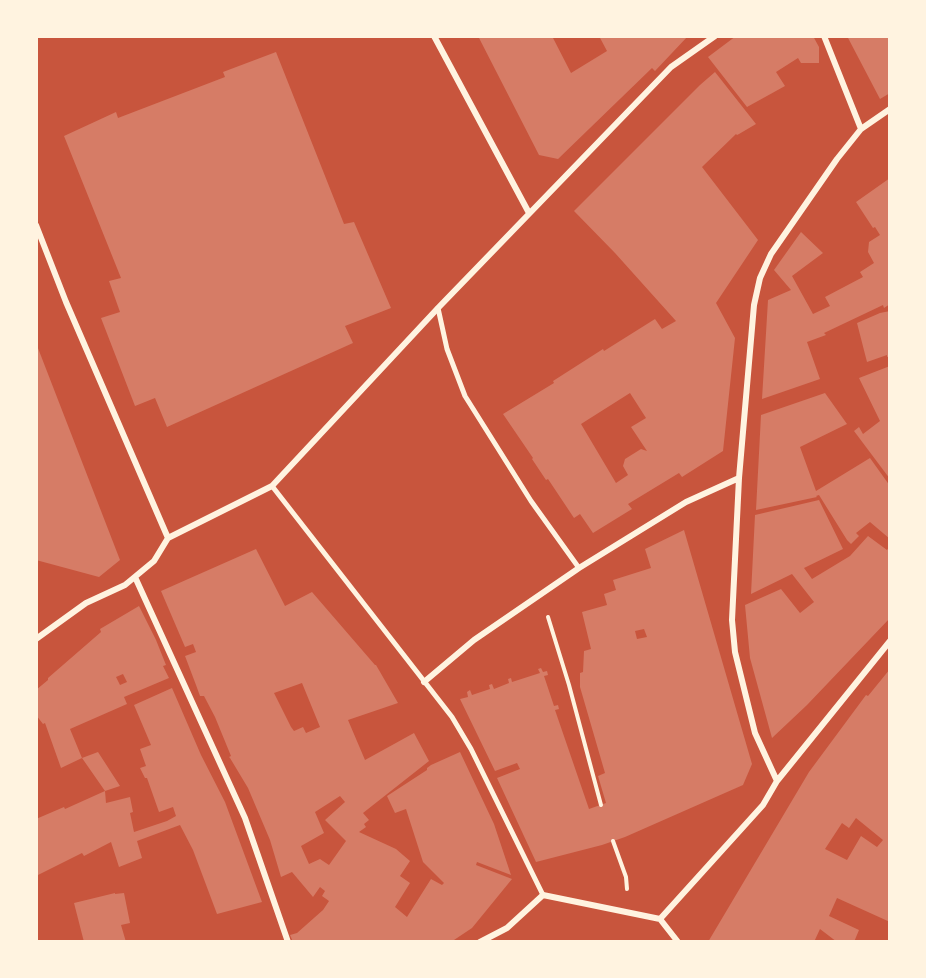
<!DOCTYPE html>
<style>
body{margin:0}
#map{position:relative;width:926px;height:978px;overflow:hidden;background:#c8553d;font-family:Cabin,sans-serif}
canvas{display:block}
.frame{position:absolute;inset:0;border:38px solid #fff3e0;pointer-events:none}
</style>
<div id="map">
<canvas width="926" height="978"></canvas>
<div class="frame"></div>
</div>
<script>
const c = document.querySelector('canvas').getContext('2d');
c.lineJoin = 'round';
function fill(path, color) { c.fillStyle = color; c.fill(path, 'evenodd'); }
function trace(path, color, width, dash) { c.strokeStyle = color; c.lineWidth = width; c.lineCap = dash ? 'butt' : 'round'; c.setLineDash(dash || []); c.stroke(path); }
fill(new Path2D(`
 M478 36H552L571 73 607 51 599 36H688L655 71 652 68 558 159 539 155Z
 M736 36H813L819 47V63H801L798 58 776 72 785 86 747 107 708 57Z
 M847 36H890V93L880 99Z
 M276 52 344 224 354 222 391 308 345 326 353 343 167 427 155 398 135 406 101 318 120 312 109 281 121 278 64 136 116 112 118 118 225 77 223 72Z
 M715 72 756 124 739 134 737 135 736 134 702 167 758 240 716 303 735 338 723 451 682 477 679 473 628 504 632 509 593 533 580 514 574 518 548 479 546 480 532 459 533 458 503 414 554 383 553 381 603 349 604 351 655 319 662 329 676 321 615 253 574 211 700 85ZM630 393 646 418 631 427 647 451 641 449 625 459 623 466 628 475 616 483 581 424Z
 M890 178V304L884 308 883 305 824 333 826 335 807 342 820 379 762 399 768 300 791 290 774 270 801 232 823 253 792 276 813 314 830 306 825 297 863 277 860 272 874 263 868 252 869 242 880 235 875 227 873 228 856 202Z
 M890 311V356L887 357V355L867 362 857 323 880 313Z
 M36 343 120 560 99 577 36 560Z
 M890 366V479L854 431 859 427 863 434 880 421 859 378Z
 M825 393 847 424 800 447 816 491 870 458 890 486V539L870 522 856 533 859 536 851 544 847 540 819 495 816 496 817 497 756 510 761 415Z
 M819 500 843 549 804 568 812 579 850 556 868 536 887 550 890 546V618L807 705 772 738 750 658 745 605 781 589 800 613 814 602 792 574 751 594 755 515Z
 M684 530 752 764 743 785 625 837 602 845 536 862 497 778 520 769 517 763 495 771 460 699 468 697 467 692 470 690 472 695 490 689 489 685 492 684 494 689 509 683 508 679 511 678 512 682 540 673 538 669 541 668 543 672 547 671 548 675 544 676 554 706 558 705 559 709 555 710 589 809 606 803 598 776 605 773 580 687V673L583 672 584 651 591 649 582 612 607 605 604 594 616 590 613 580 651 568 645 549ZM644 629 647 637 637 639 635 631Z
 M256 549 285 606 312 592 375 665H376L398 703 348 720 365 760 414 733 429 761 363 813 369 820 364 824 366 827 359 832 396 849 410 861 400 876 410 883 395 907 407 917 431 879 442 885 444 883 423 862 406 809 395 813 387 796 427 770V768L431 765 460 752 494 824 511 875 477 862 476 865 512 879 472 928 451 942H293L290 935 297 933 323 910 329 901 322 896 325 891 320 887 313 897 292 872 281 877 270 840 248 788 230 758 229 757 231 756 215 717 204 696H200L196 685 185 656 196 652 193 644 185 647 161 591ZM302 683 320 727 306 733 303 727 294 731 291 727 274 693ZM340 796 345 802 325 820 346 841 329 865 320 859 309 864 301 846 324 833 315 812Z
 M139 606 156 640 166 665 163 666 169 678 124 697 127 704 70 729 82 758 61 768 45 723 43 724 36 715V690L48 680V678L101 632 100 629ZM123 674 127 682 120 685 116 677Z
 M890 669V922L837 898 829 916 859 930 854 942H837L820 929 814 942H708L809 772 866 695 868 696ZM856 818 883 840 877 847 861 836 847 860 825 849 842 823 849 828Z
 M172 688 201 755 225 802 262 902 217 914 193 850 180 825 137 841 142 858 119 867 111 842 84 856 82 853 36 876V819L64 807 65 809 105 791 82 758 98 752 120 786 105 791 106 803 130 797 133 812 130 813 134 832 167 821 176 816 173 807 159 812 147 778H145L140 768 146 766 140 749 151 745 134 705Z
 M115 893V894L124 893 130 923 121 925 126 942H84L74 903Z`), '#d67c66');
trace(new Path2D(`
 M548 617 569 685 601 805
 M613 841 626 877 627 889`), '#fff3e0', 4);
trace(new Path2D(`
 M438 308 447 349 465 396 531 501 579 568
 M272 486 452 717 471 749 543 895`), '#fff3e0', 5);
trace(new Path2D(`
 M434 36 529 213
 M824 36 861 129
 M36 225 66 302 168 538 272 486 438 308 671 67 715 36
 M135 577 245 818 288 942
 M36 639 86 603 125 585 154 561 168 538
 M424 682 474 640 579 568 686 502 739 478
 M777 781 755 733 735 652 732 620 739 478 754 305 760 278 771 254 837 159 861 129 890 109
 M660 919 763 805 777 781 890 641
 M660 919 678 942
 M480 942 507 928 543 895 660 919`), '#fff3e0', 6);
</script>
